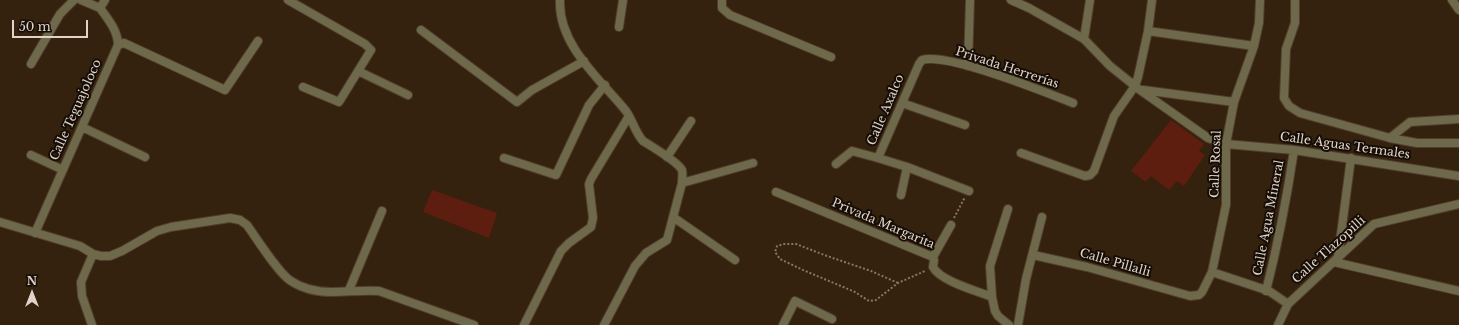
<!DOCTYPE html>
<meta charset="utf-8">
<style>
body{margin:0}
#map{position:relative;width:1459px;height:325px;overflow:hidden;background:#34210e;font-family:"Libre Baskerville",serif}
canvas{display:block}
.north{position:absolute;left:12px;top:273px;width:40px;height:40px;-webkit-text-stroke:3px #150d06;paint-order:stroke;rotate:0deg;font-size:11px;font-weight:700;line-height:16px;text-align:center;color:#e0d4c8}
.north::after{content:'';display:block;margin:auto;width:14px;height:18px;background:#e0d4c8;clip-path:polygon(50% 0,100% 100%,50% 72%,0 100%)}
.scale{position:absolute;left:12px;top:20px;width:76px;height:18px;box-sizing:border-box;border:2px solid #e0d4c8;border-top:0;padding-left:5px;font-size:12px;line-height:14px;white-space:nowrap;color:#e0d4c8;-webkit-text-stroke:3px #150d06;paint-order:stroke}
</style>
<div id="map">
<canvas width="1459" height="325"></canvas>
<div class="north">N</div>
<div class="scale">50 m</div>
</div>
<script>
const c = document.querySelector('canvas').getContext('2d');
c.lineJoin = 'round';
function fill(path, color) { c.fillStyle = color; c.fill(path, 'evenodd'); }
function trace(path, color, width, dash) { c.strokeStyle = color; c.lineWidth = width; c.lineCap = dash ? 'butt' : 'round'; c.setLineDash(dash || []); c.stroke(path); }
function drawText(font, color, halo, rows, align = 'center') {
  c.font = font + ' "Libre Baskerville",serif'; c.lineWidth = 4; c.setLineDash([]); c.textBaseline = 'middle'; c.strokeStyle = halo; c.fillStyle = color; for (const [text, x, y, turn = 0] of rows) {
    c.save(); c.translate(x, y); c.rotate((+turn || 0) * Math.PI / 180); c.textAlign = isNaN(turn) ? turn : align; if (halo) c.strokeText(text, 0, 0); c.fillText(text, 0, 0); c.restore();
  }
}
fill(new Path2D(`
 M1171 120 1204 144 1199 151 1205 155 1184 186 1177 181 1169 190 1151 176 1146 182 1131 171Z
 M432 190 497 213 489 238 423 212Z`), '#5e1e0f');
const minor = new Path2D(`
 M81 0 100 8
 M288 0 365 44 371 50 339 102 303 87
 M560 0C558 45 600 79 626 111 633 121 635 132 643 141 651 146 678 162 682 170 683 174 682 179 682 183L667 240 646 253 635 266 604 325
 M722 0V8L730 15 831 57
 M1011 0 1029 8 1084 39 1110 66 1140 90 1208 138 1226 144 1294 150 1459 176
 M1295 0V23L1286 49 1284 98 1289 106 1300 113 1390 138 1417 143H1459
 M1452 0 1459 10
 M619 27 623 0
 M421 30 517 102 532 90 584 61
 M1148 31 1254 46
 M1084 39 1090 0
 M118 45 124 43 225 90 258 41
 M31 64 60 14 74 0
 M968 66 970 0
 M358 71 408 95
 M1143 90 1234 102
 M902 103 965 125
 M82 127 145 157
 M1390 138 1410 122 1459 119
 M1021 153 1085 176 1090 175 1094 171 1114 116 1135 86 1138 77 1148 31 1152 0
 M31 155 63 170
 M667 157 691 121
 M504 158 556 175 589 105 605 85
 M836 164 852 151 878 158
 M682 183 753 163
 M969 191 907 167 878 158 919 64 922 60C947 52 1045 92 1073 103
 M776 192 933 257 934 260 933 267C940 281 977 291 992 297
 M901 195 907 167
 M1008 209 990 266 992 297 995 311 998 316 1009 325
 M673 217 735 260
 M0 222 80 246 93 254 101 256H110L122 251 157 231 171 227 230 218 240 220 247 225C257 239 279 274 291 281 303 289 318 292 332 292 348 292 363 290 379 291L474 325
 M35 233 118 45C118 31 108 19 100 8L105 0
 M1033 255 1087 267 1190 296 1199 295 1202 292 1212 272 1226 205V144L1234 102 1254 46 1259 23 1260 0
 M933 257 951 225
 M1338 257 1351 158
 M1334 262 1459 291
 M1212 272 1269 291 1288 304
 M349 290 382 211
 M1266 291C1278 244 1287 197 1294 150
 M92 325 82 296 81 282 93 254
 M524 325 561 251 569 243 591 227 593 218 589 184 591 179 629 116
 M783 325 795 301 832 319
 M1018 325 1026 279 1042 217
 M1278 325 1288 304 1374 224 1459 204`);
trace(minor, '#503e2c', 10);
trace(new Path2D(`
 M954 218 965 197
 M898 283 871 271 827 256 796 244H784L777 246 775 252 780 259 803 270 855 292 869 301 876 300 898 283 925 271`), '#877768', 2, [2, 2]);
trace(minor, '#6f694c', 8);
drawText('12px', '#e0d4c8', '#150d06', [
 ["Privada Herrerías",1007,68,18],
 ["Calle Teguajoloco",76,110,-66],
 ["Calle Axalco",886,110,-67],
 ["Calle Aguas Termales",1345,146,8],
 ["Calle Rosal",1216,164,-88],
 ["Calle Agua Mineral",1269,218,-79],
 ["Privada Margarita",883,224,23],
 ["Calle Tlazopilli",1329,250,-42],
 ["Calle Pillalli",1115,263,16]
]);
</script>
